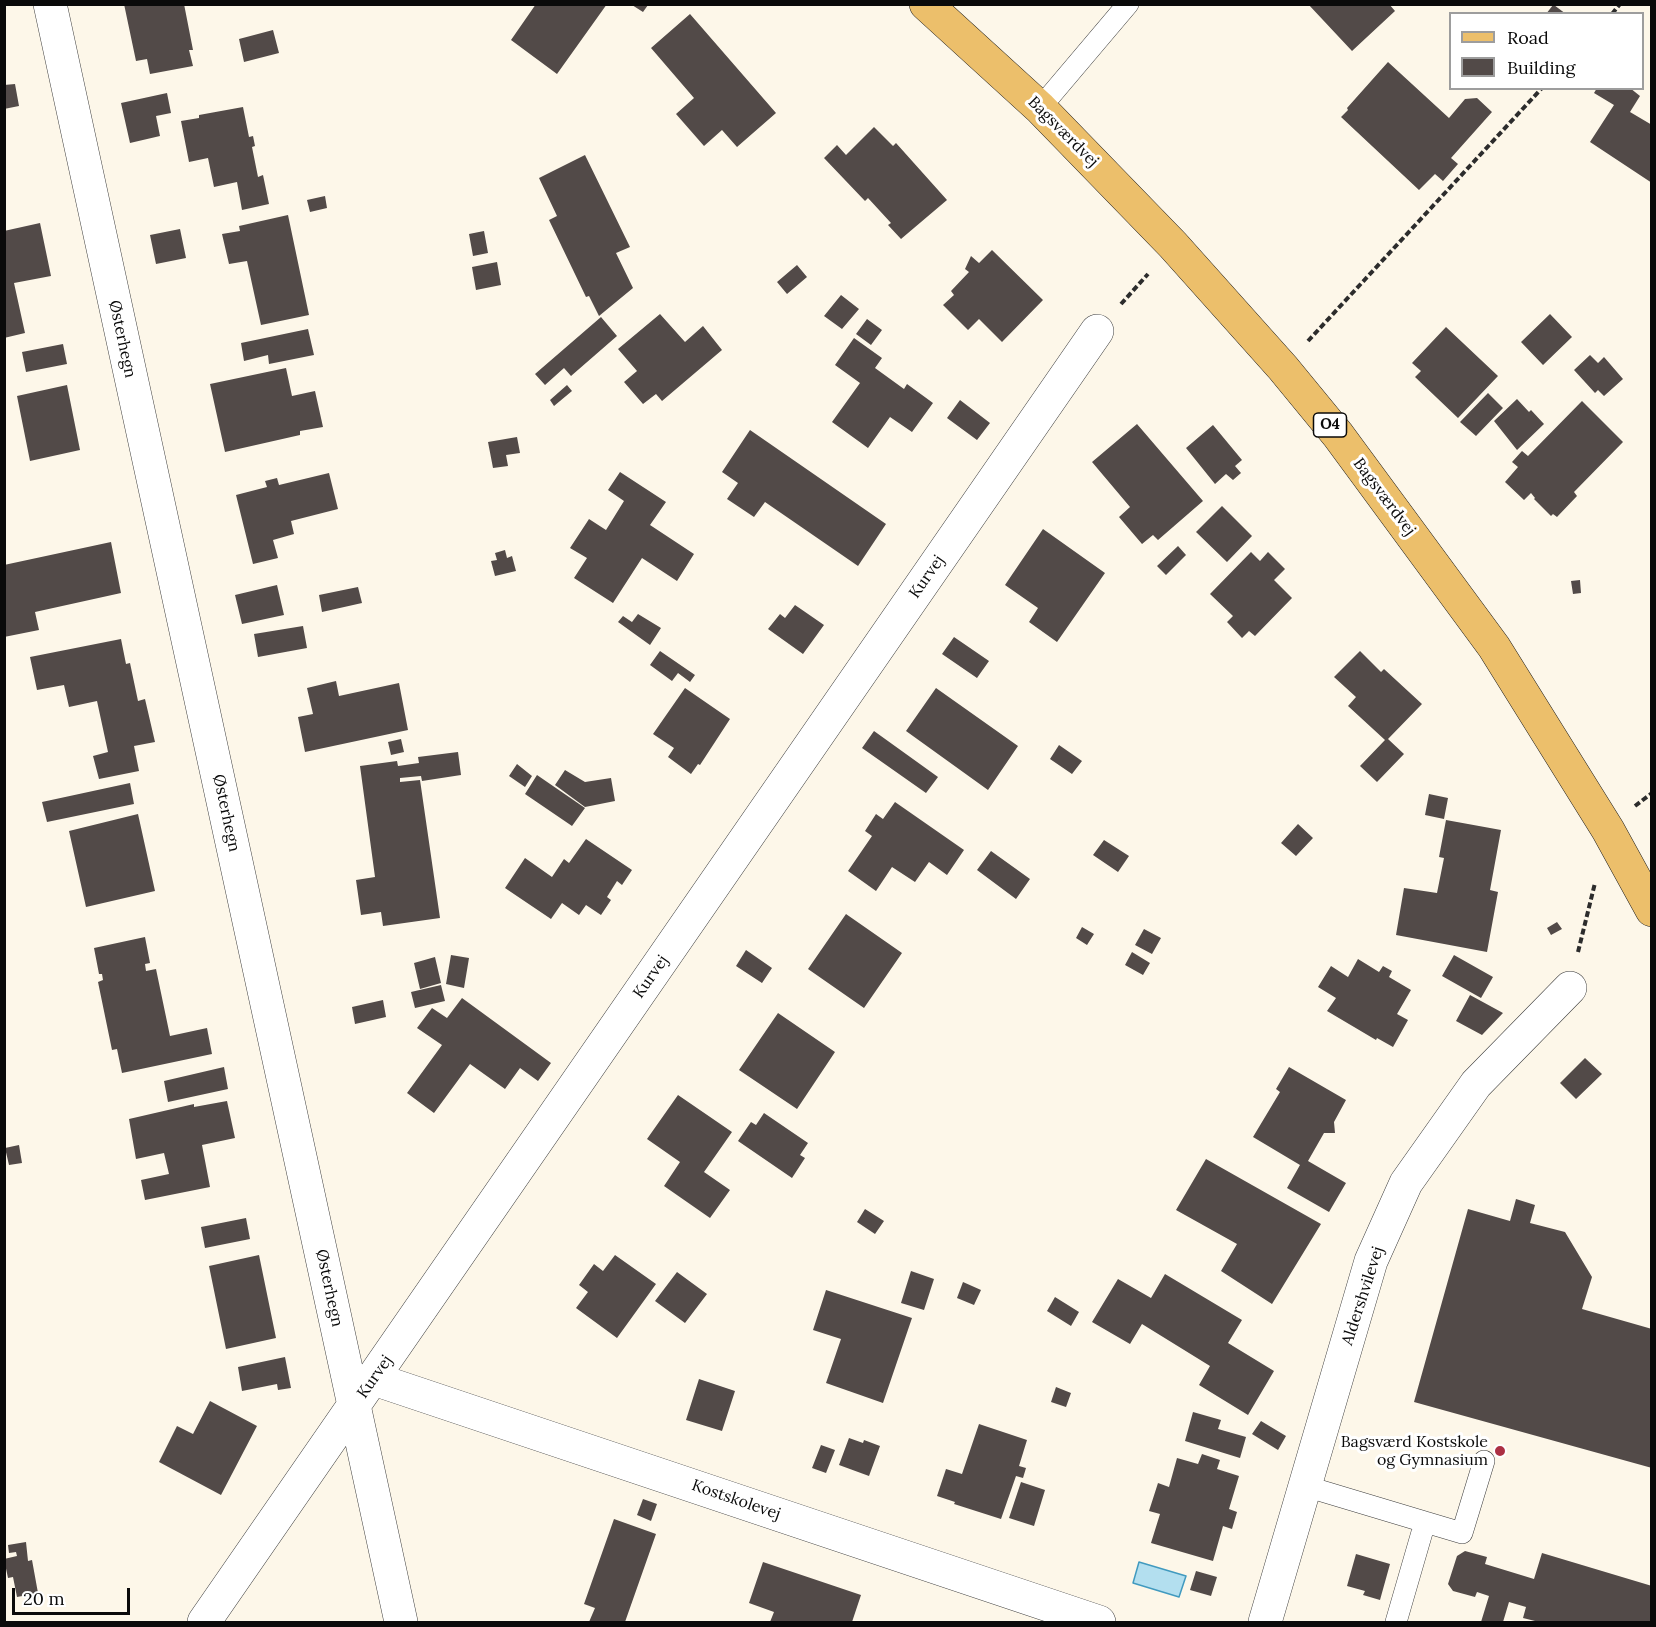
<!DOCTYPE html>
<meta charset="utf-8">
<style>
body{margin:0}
#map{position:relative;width:1656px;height:1627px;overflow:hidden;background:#fdf7e9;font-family:Lora,serif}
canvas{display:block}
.frame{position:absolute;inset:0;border:6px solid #0a0a0a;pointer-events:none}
.legend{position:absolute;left:1449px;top:12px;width:195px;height:78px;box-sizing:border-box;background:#fff;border:2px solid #9d9d9d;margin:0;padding:8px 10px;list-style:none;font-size:18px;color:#0a0a0a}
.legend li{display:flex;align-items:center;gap:12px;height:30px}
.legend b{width:30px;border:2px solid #9d9d9d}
.scale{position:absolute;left:12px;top:1588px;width:118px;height:27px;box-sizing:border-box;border:3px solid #0a0a0a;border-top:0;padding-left:8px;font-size:18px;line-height:21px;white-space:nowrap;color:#0a0a0a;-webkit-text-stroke:4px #fff;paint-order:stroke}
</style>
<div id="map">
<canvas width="1656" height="1627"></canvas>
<div class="frame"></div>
<ul class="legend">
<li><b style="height:8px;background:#ecbf6b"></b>Road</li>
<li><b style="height:16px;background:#524a48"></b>Building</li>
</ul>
<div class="scale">20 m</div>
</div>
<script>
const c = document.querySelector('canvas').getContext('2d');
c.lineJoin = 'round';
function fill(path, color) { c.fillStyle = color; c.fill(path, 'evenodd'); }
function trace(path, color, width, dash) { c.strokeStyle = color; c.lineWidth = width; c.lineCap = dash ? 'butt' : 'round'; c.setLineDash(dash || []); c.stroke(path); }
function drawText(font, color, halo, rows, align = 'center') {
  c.font = font + ' Lora,serif'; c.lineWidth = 6; c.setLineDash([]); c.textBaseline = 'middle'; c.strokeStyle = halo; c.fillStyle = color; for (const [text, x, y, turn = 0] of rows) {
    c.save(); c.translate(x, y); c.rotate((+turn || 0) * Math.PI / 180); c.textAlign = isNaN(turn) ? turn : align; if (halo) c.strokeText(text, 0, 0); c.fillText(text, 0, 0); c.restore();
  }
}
const water = new Path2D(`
 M1139 1562 1186 1576 1179 1597 1133 1583Z`);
fill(water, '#b3dfef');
trace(water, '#419abf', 1.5);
fill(new Path2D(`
 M124 4H184L193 50H189L193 66 150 74 147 59 136 61Z
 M536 4H607L557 74 511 40Z
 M1308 4H1389L1395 11 1352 51Z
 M632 5H648L643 12Z
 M1553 5H1554L1566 14H1546Z
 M690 14 776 113 737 147 722 130 704 146 676 114 694 98 651 48Z
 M273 30 279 53 244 62 239 39Z
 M1388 62 1449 118 1465 99 1477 98 1492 112 1451 158 1458 164 1443 181 1435 174 1419 190 1341 117 1348 110 1347 108Z
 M15 84 19 106 4 109V85Z
 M1597 88H1630L1640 96 1630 112 1652 125V183L1590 142 1614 105 1594 93Z
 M167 93 171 113 156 116 160 136 130 143 121 103Z
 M243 107 249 137 253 136 255 146 252 147 258 177 263 175 269 204 242 210 237 182 214 187 208 158 189 162 181 121 199 118V115Z
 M874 127 893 146 896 143 947 200 901 239 888 225 891 223 868 198 865 201 824 158 837 145 846 155Z
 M585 155 630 247 616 253 633 288 599 316 589 296 586 297 549 220 557 216 539 178Z
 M325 196 327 208 310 212 307 200Z
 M288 215 309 315 261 325 247 261 229 264 222 234 240 231 239 226Z
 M40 223 51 276 14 283 25 333 4 338V231Z
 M180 229 186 258 156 264 150 235Z
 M484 231 488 253 473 256 469 234Z
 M992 250 1043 300 1002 342 979 319 968 330 943 305 954 295 951 291 969 272 965 269 971 256 979 263Z
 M497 262 501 285 476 290 472 267Z
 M797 265 807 277 787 294 777 282Z
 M841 295 859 309 842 329 824 316Z
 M660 314 685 342 703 326 722 350 662 401 656 394 643 404 624 382 637 371 618 349Z
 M1550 314 1572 337 1543 365 1521 342Z
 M601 317 617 336 571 376 564 368 545 385 535 374Z
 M867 319 882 330 871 345 856 334Z
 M1446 327 1498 376 1458 418 1415 377 1421 371 1412 363Z
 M308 329 314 355 269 364 268 355 244 361 241 343Z
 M854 338 882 358 875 368 904 389 907 384 933 403 912 432 890 417 868 448 832 422 860 383 835 365Z
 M63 344 67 364 26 372 22 352Z
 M1590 355 1598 363 1604 357 1623 379 1604 396 1598 390 1595 393 1574 370Z
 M286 368 292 396 315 391 323 427 300 431V435L225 452 210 384Z
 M67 385 80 450 30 461 17 396Z
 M567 385 572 391 554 406 550 400Z
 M1488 393 1503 408 1476 436 1460 422Z
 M1517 399 1529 412 1531 410 1544 424 1517 450 1494 421Z
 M960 400 990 423 977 440 947 418Z
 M1582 401 1623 442 1574 492 1577 496 1557 517 1553 514 1551 516 1534 499 1535 498 1531 493 1524 500 1505 482 1518 467 1512 462 1522 451 1528 456Z
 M1137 424 1203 501 1158 540 1153 535 1142 544 1119 517 1130 507 1092 462Z
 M1213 425 1242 460 1235 466 1241 473 1233 480 1226 474 1215 484 1186 448Z
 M750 430 886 524 858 566 765 502 754 517 727 499 738 483 722 472Z
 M517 437 520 453 506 455 508 466 493 468 488 442Z
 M620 472 666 502 650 525 694 554 677 581 642 558 613 603 574 578 587 558 570 548 589 519 606 530 624 501 608 490Z
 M329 473 338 509 291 521 294 534 273 540 278 558 253 564 236 495 267 487 265 481 277 478 279 485Z
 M1222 506 1252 536 1227 562 1196 532Z
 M1043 529 1105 573 1057 642 1029 622 1038 608 1005 585Z
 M111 542 121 593 35 612 39 630 4 637V565Z
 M1178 546 1186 555 1166 575 1157 566Z
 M505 550 507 558 512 556 516 571 495 576 491 561 497 560 495 553Z
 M1251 552 1260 561 1268 552 1285 569 1274 580 1292 598 1255 636 1249 631 1242 638 1227 622 1233 616 1210 594Z
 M1580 580 1581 593 1573 594 1571 581Z
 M277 585 284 615 242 624 235 595Z
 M358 587 362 603 322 612 319 595Z
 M795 605 824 625 803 654 768 629 780 614 785 618Z
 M638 614 661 628 650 645 618 622 623 616 632 622Z
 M303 626 307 648 258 657 254 634Z
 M954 637 989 661 977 678 942 654Z
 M121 639 126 664 130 663 138 701 145 699 155 742 134 746 139 771 99 779 93 756 108 752 97 701 69 707 64 685 37 690 30 657Z
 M660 651 695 675 690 682 678 673 672 681 650 665Z
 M1360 651 1381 672 1384 669 1422 704 1388 739 1404 754 1377 782 1360 766 1385 740 1348 706 1356 697 1334 677Z
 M336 681 339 696 399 683 408 730 305 752 298 717 313 714 307 688Z
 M685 688 730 719 700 765 698 764 691 774 668 757 674 748 653 734Z
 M936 688 1018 746 988 790 906 731Z
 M874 731 938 777 926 793 862 748Z
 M401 739 404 752 391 755 388 742Z
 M1059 745 1082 761 1072 774 1050 759Z
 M458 752 461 775 422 781 421 776 400 778V782L420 780 440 918 383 926 381 912 361 915 356 880 375 877 360 766 397 761 398 766 419 763 418 757Z
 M517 764 532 776 525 787 509 776Z
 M565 770 585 782 611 778 615 801 585 807 555 785Z
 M537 775 585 808 572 826 525 794Z
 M130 783 134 804 47 822 42 802Z
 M1429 794 1448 798 1444 819 1425 815Z
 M895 802 964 850 947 875 929 862 915 882 892 867 876 891 848 871 872 836 865 831 876 814 883 819Z
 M138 814 155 891 86 907 69 831Z
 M1446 820 1501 830 1490 890 1498 892 1487 952 1396 935 1404 888 1437 893 1444 858 1439 857Z
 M1298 824 1313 838 1296 856 1281 843Z
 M586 839 632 870 622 885 617 881 607 897 611 900 601 915 586 905 579 915 562 903 551 919 505 888 525 858 552 877 564 859 569 863Z
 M1104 840 1129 856 1118 872 1093 855Z
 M991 851 1030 879 1016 899 977 870Z
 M846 914 902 953 864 1008 808 969Z
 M1557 922 1562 929 1551 935 1547 928Z
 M1082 927 1094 934 1087 945 1076 938Z
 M1144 929 1161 938 1152 954 1135 945Z
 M145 937 150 963 145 964 146 971 156 969 170 1036 207 1028 212 1054 122 1073 117 1049 112 1050 98 982 103 980 102 974H99L94 948Z
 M746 950 772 968 762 983 736 966Z
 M1132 952 1150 963 1143 975 1125 965Z
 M451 955 469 958 464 988 446 984Z
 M1454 955 1493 977 1481 998 1442 976Z
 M435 957 441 983 420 989 414 963Z
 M1358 959 1379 972 1383 966 1392 971 1389 977 1411 990 1397 1014 1408 1020 1393 1047 1377 1038 1376 1040 1327 1011 1336 998 1318 987 1331 966 1348 977Z
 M441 985 445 1001 415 1008 411 992Z
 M1470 995 1503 1013 1482 1035 1456 1021Z
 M462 998 551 1063 538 1081 520 1068 505 1089 470 1064 434 1113 407 1093 442 1045 417 1028 432 1008 447 1018Z
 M383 1000 386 1017 355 1024 352 1007Z
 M778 1013 835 1052 797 1109 739 1070Z
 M1585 1058 1602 1074 1576 1099 1560 1083Z
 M224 1067 228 1089 168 1102 164 1081Z
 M1289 1067 1346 1100 1334 1122 1335 1133H1324L1308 1161 1346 1183 1329 1212 1287 1188 1300 1165 1253 1137 1280 1092 1276 1089Z
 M678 1095 732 1132 704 1172 730 1190 710 1218 664 1186 680 1162 647 1139Z
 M227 1101 235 1138 202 1145 210 1187 145 1200 141 1180 169 1174 164 1153 136 1159 129 1119 194 1104V1107Z
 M764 1113 808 1143 800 1155 805 1158 792 1178 738 1141 751 1122 756 1125Z
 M19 1145 22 1163 9 1165 5 1148Z
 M1206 1159 1321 1224 1272 1304 1221 1271 1237 1244 1176 1210Z
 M1516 1199 1535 1205 1530 1223 1565 1232 1592 1277 1582 1309 1652 1329V1468L1414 1402 1468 1209 1510 1221Z
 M865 1209 884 1221 875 1234 857 1222Z
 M246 1218 250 1239 205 1248 201 1227Z
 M259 1255 276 1338 226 1349 209 1266Z
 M615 1255 656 1284 617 1338 576 1308 588 1292 579 1285 594 1264 603 1271Z
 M911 1271 934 1279 924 1310 901 1303Z
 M677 1272 707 1294 685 1323 655 1301Z
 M1165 1274 1242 1320 1228 1343 1274 1371 1248 1415 1199 1385 1210 1366 1142 1324 1130 1344 1092 1322 1118 1279 1151 1298Z
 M963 1282 981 1290 974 1305 957 1298Z
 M826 1290 912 1318 883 1403 826 1383 841 1339 813 1330Z
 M1055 1297 1079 1312 1071 1326 1047 1311Z
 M285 1357 291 1388 278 1390 277 1384 242 1391 238 1367Z
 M699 1379 735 1391 722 1431 686 1420Z
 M1056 1387 1071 1393 1066 1407 1051 1402Z
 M210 1401 257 1426 221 1495 159 1462 177 1426 193 1434Z
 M1193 1412 1221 1420 1218 1429 1246 1437 1240 1458 1185 1441Z
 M1261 1421 1286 1436 1278 1450 1252 1434Z
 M979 1424 1027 1440 1019 1466 1026 1468 1023 1478 1016 1476 1001 1519 954 1504 955 1502 937 1496 946 1469 962 1474Z
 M849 1438 863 1443 864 1440 880 1446 869 1476 839 1465Z
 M821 1445 835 1450 826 1473 812 1468Z
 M1202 1454 1220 1460 1217 1469 1239 1476 1229 1509 1237 1512 1232 1529 1223 1526 1213 1561 1151 1543 1160 1514 1149 1511 1158 1483 1169 1487 1177 1458 1198 1464Z
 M1021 1482 1045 1490 1034 1526 1009 1518Z
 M643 1499 657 1504 651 1521 637 1515Z
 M614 1519 656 1534 625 1622H589L595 1608 584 1604Z
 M26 1542 28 1561 32 1560 38 1593 17 1597 13 1577 8 1578 4 1559 17 1556 16 1552 9 1553 8 1545Z
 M1465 1551 1487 1557 1485 1564 1534 1579 1542 1553 1652 1586V1622H1539L1523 1618 1526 1607 1509 1602 1503 1622H1481L1489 1596 1477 1592 1475 1597 1453 1591 1448 1584 1457 1556Z
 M1356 1554 1390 1564 1380 1600 1363 1595 1365 1591 1347 1586Z
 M763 1562 861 1595 852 1622H770L774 1612 749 1603Z
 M1196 1571 1217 1577 1211 1596 1190 1590Z`), '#524a48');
const service = new Path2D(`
 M1040 108 1128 4
 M1305 1486 1425 1522 1396 1622
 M1425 1522 1462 1533 1484 1461`);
const minor = new Path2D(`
 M50 4 401 1622
 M374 1379 1099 1622
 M204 1622 1097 331
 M1265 1622 1371 1261 1406 1183 1476 1084 1570 988`);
const primary = new Path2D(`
 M926 4 1040 108 1173 245 1283 368 1338 435 1494 647 1608 830 1652 910`);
trace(service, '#3d3d3d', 22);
trace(minor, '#3d3d3d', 34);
trace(primary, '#1b1b1b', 34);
trace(new Path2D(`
 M1612 14 1620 4
 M1121 304 1148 274
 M1308 341 1542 88
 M1635 806 1652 793
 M1578 952 1595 883`), '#2c2c2c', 4, [6, 3]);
trace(service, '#fff', 21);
trace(minor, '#fff', 33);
trace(primary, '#ecbf6b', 33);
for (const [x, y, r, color] of [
 [1500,1451,6,"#ac3043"]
]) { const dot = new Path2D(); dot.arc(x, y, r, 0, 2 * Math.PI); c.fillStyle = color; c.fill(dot); trace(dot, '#fff', 2); }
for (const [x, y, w] of [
 [1330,425,33]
]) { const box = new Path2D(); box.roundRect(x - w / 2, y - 12, w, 24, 4.5); c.fillStyle = '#fff'; c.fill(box); trace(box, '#0a0a0a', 1.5); }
drawText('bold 15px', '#0a0a0a', null, [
 ["O4",1330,425]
]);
drawText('16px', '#0a0a0a', '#fff', [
 ["Bagsværdvej",1063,132,45],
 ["Østerhegn",122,339,78],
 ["Bagsværdvej",1384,497,53],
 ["Kurvej",927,577,-55],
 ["Østerhegn",226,813,78],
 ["Kurvej",651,977,-55],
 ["Østerhegn",329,1288,78],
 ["Aldershvilevej",1363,1296,-72],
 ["Kurvej",375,1377,-55],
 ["Kostskolevej",736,1500,19]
]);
drawText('16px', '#0a0a0a', '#fff', [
 ["Bagsværd Kostskole",1488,1442],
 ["og Gymnasium",1488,1460]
], 'right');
</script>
